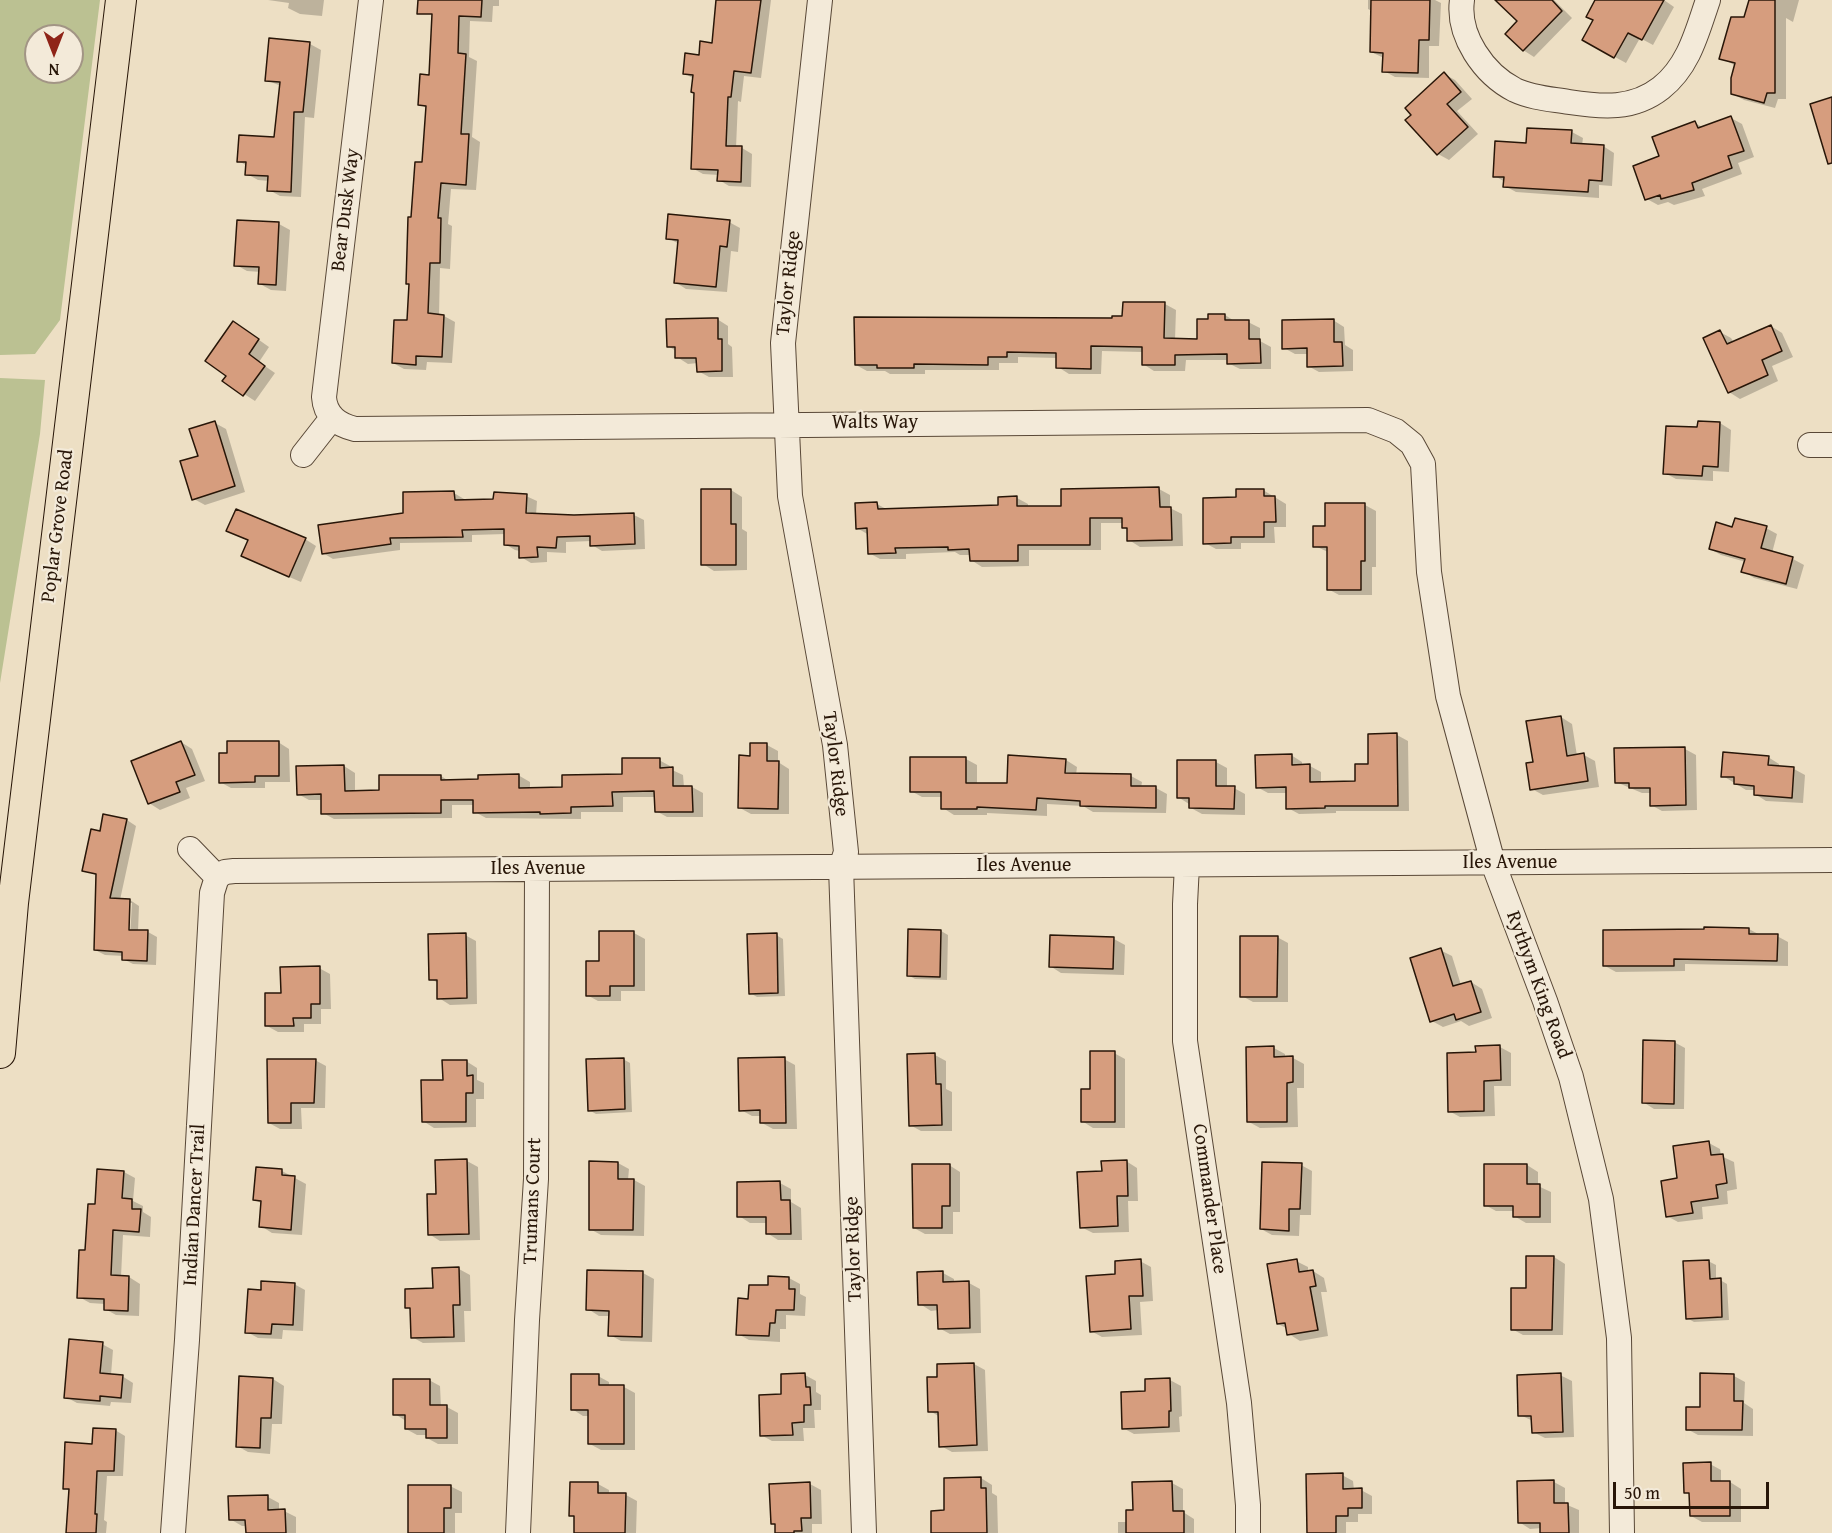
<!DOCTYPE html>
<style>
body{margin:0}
#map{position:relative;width:1832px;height:1533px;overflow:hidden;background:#eddfc4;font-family:"Gentium Book Plus",serif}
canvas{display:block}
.north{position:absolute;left:24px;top:24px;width:60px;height:60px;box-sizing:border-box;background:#f3ead9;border:2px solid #a29585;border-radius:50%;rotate:180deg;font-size:16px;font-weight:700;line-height:24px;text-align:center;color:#281608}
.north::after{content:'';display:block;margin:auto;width:21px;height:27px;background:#8f2418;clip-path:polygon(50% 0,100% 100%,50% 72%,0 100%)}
.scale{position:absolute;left:1613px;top:1482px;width:156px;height:27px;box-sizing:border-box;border:3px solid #281608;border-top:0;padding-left:8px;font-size:18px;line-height:21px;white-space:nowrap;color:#281608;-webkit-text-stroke:4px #f3ead9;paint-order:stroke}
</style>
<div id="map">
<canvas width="1832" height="1533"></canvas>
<div class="north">N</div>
<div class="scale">50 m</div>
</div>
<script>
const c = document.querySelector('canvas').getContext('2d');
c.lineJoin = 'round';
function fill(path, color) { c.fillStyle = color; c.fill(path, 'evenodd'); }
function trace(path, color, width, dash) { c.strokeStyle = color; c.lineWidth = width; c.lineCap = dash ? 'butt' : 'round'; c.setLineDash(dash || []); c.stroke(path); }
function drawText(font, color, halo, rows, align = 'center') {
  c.font = font + ' "Gentium Book Plus",serif'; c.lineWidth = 4.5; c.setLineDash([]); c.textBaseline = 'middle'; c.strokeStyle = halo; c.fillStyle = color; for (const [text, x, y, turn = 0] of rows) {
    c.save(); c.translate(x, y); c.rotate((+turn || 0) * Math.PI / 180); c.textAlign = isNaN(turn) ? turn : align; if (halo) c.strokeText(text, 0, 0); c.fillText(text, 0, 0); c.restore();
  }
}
fill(new Path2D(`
 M0 0H100L60 320 35 354 0 355ZM36 36H72V72H36Z
 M0 378 45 380 40 434 0 683Z`), '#bbc192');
fill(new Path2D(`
 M268 0H324L322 16 300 14 288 8 289 3Z
 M434 0H499V6H493L492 22 470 21 469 57 477 61 472 137 480 142 476 190 451 189 448 224 452 226 450 269 440 268 439 316H444L455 322 452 363 427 362 426 370 404 369 393 363 409 322 412 218 423 164 428 109 420 104 431 77Z
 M718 0H771L761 78 744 76 741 102 738 101 736 148H742L752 154 751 187 729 186 719 180V175L703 174 692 168 696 93 694 79 684 73 713 44Z
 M1368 0H1435L1441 3 1439 46H1429V78L1395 77 1384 71V58L1371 52 1372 11 1368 9Z
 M1497 0H1554L1572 18 1534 57 1523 50 1519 21Z
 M1597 0H1664L1674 7 1653 45 1640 38 1626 63 1584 40 1595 20Z
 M1750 0H1799L1793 22 1786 18V99H1778L1775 108 1744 100 1733 94 1736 66 1721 58 1745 18Z
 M310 44 321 50 314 118 305 117 301 197 280 196 269 190V181L258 180 247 174V166L239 161 275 138 281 86 266 80Z
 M1444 74 1455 80 1472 99 1457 111 1478 134 1449 160 1438 154Z
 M1731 118 1742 124 1754 157 1738 163 1742 174 1702 189 1705 196 1674 205 1668 202 1658 205 1647 199 1661 157 1695 123 1704 128Z
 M1572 132 1583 138 1582 145 1603 146 1614 153 1612 186 1599 185V198L1516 192 1505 186V182L1495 176 1528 145Z
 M239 221 279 224 290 230 286 291 271 290 260 284 261 272 247 271 236 265Z
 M729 222 740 228 738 252 731 251 727 292 686 289 675 282 679 244 668 238Z
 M1165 304 1176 310 1175 340 1199 341 1210 321 1209 316 1225 315 1236 322H1248L1260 328V341L1271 347V369H1240L1228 363V360H1186L1185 371H1154L1143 364V352L1102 351 1101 374H1069L1058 367V358L1018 357V363H999V370H925V374H890L885 371H867L856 365 1124 318Z
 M717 319 728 326V344L732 347 733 377H709L698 371V363L688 364 677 357 676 351 668 346Z
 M1333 320 1344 327 1345 345 1353 350V371L1319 372 1308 366V354H1295L1284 348Z
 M1771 326 1782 333 1793 357 1772 366 1778 381 1740 399 1729 392 1720 332 1731 338 1734 343Z
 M245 330 269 347 259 362 275 373 255 401 224 381 229 375Z
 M215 423 226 429 245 492 205 505 194 499 199 457Z
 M1720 423 1731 430 1729 472 1713 471V481L1676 479 1665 473 1699 429Z
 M1159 489 1170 495V508L1182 514 1183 546 1140 547 1129 540 1128 530 1123 527V523H1101V550H1029V566L982 567 971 560V555H960L955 552 906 554V559H880L869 553V535L857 528 877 504 888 510 1000 507 1017 498 1028 504V507L1063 508Z
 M731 490 742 497V529L747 532V570L714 571 703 564Z
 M1263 490 1286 504V527H1274L1275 543H1241V549H1216L1205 543 1238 499Z
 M454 493 464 499V501L495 500 526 496 537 501 536 515 574 516 634 515 644 520 645 549 602 551 592 545V541L566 542V553L547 552V562L531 563 521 557 520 551 515 550 505 544 506 534 472 535V542L400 543V550L333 559 323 553Z
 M1365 505 1376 511V567H1372V595H1339L1328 589V552L1315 546 1326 527Z
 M1733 528H1766L1777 534 1772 553 1793 559 1804 565 1797 589 1754 578 1743 571 1746 562 1721 555 1710 549Z
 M228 530 305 539 316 546 301 582 254 562 249 541Z
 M1561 717 1572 724 1577 756 1584 755 1595 761 1599 787 1543 795 1532 789 1534 763Z
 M1397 735 1408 741 1409 811H1336V813L1299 814 1288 808 1287 793H1268L1257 787 1291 755 1302 762V766H1310L1321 772V783L1356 782Z
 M181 742 192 749 205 781 186 788 190 798 160 810 149 803Z
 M278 742 289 749 290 782H265V788H231L220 782 228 754Z
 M767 745 778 751V762L789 769V814H751L740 808Z
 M1685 749 1696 755 1697 810 1662 811 1651 805V793H1642L1616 782V750Z
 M1768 757 1779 764V768L1794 769 1805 775 1803 803 1766 801 1755 794 1756 790H1746L1723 776Z
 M966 759 977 765V785H1008L1066 760 1077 767 1076 775 1131 776 1142 782 1141 788H1156L1167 794 1166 813 1093 812 1083 806 1047 804V816L987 813V815H954L943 808V797H922L911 791Z
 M659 760 670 766V769L683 775 684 787H692L703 793V817H667L656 811V797H623V812H581V819L486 818 475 812 474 805H452V818L334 819 323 813V800H309L298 794 344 766 355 773V792H381L441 776 449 781 479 780 518 775 530 782V789L563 788 624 775Z
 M1179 761 1216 762 1227 768V788H1234L1245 794V815L1202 814 1191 808 1189 804 1178 797Z
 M127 820 136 826 120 900H130L139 906 138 932H148L157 937 156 965 133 964 123 959 124 956 105 955 95 950 98 876 84 870 101 832ZM129 903H132L130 937H127Z
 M1749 929 1760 935 1777 936 1788 942V966L1685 964V971L1616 972 1605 966Z
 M941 931 948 935 947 980 915 979 908 975Z
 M634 933 645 939V991H621V1001H598L587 995Z
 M465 935 476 941 477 1004 450 1005 439 998 438 983 431 979Z
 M776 935 783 939 785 996 757 997 750 993Z
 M1277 937 1288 943V1002H1253L1242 996Z
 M1114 939 1125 945 1124 975 1061 973 1050 966Z
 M1440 950 1452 956 1461 985 1471 982 1482 989 1492 1018 1469 1026 1461 1021 1443 1027 1432 1021Z
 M319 968 330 974 331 1009H321V1024H304V1032H278L267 1026 282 995Z
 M1674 1042 1685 1048 1684 1109H1654L1643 1102Z
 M1500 1047 1511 1053V1086H1494L1495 1116 1460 1117 1449 1111 1477 1054Z
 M1274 1048 1285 1054V1058H1293L1304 1064V1088H1297L1298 1127 1260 1128 1249 1122Z
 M1114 1053 1125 1059V1128H1093L1082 1121Z
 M935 1055 946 1061V1089L952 1092V1131H921L910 1125Z
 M623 1059 630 1063 632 1112 596 1114 589 1110Z
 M784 1059 795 1065 797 1129H773L762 1123V1116H752L741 1110Z
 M315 1060 326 1066 325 1108H301L302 1129H280L269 1123Z
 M466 1061 477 1068V1080L484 1083V1099H476V1127L434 1128 423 1121 444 1082Z
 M1709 1143 1720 1149 1721 1156 1734 1162 1737 1189 1727 1191 1728 1204 1702 1207 1703 1219 1678 1222 1667 1216 1679 1179Z
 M467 1161 478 1167 480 1240 440 1241 429 1234 437 1196Z
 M1126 1161 1137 1168 1138 1201H1128L1129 1232 1093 1233 1081 1227 1103 1172Z
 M618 1163 629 1169 628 1180H634L645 1186 644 1236 601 1235 590 1229Z
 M949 1165 960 1172V1212H953V1234H925L914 1228Z
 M1301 1165 1312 1171 1311 1215H1300L1299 1236 1272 1235 1261 1229Z
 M1527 1165 1538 1172V1186L1551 1192V1223H1526L1514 1216V1211H1496L1485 1205Z
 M282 1171 306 1184 302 1235 272 1233 261 1226 263 1204 255 1200Z
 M124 1172 135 1178 133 1201 143 1206V1212L151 1217 150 1237 123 1235 121 1277H129L140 1284 139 1316 116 1315 105 1309V1304L90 1303 79 1297 96 1206Z
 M780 1183 791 1189V1202L801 1208 802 1240H778L767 1233V1223H750L739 1216Z
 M1554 1257 1565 1264 1563 1335H1523L1512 1329 1527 1289Z
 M1140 1261 1151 1267 1153 1301 1140 1302 1142 1335 1102 1337 1091 1331 1117 1275Z
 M1296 1261 1308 1267V1272L1313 1271 1324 1278 1327 1292H1321L1328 1336 1300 1341 1289 1334 1288 1329 1278 1324Z
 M1708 1261 1716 1265V1280H1720L1727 1284 1729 1320 1694 1322 1687 1318Z
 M459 1269 470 1275 471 1311H464L465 1342 423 1343 412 1337V1310L407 1307 434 1290Z
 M643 1273 654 1279 652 1342 621 1341 610 1335V1316H599L588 1309Z
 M943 1273 954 1279V1283H969L980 1289 981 1333 950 1334 939 1328V1310L931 1311 920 1304Z
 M789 1278 800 1284V1294L806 1297 805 1316 786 1315V1329H780V1342L749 1340 738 1334 750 1300 769 1287Z
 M294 1284 305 1290 303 1331 283 1330 282 1339 258 1338 247 1332 262 1291Z
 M102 1344 113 1350 111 1375 122 1376 133 1383 131 1403 111 1402 110 1406 77 1403 66 1397Z
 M974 1364 985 1370 988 1451 952 1452 941 1446 940 1417 930 1411 939 1378Z
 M805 1375 816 1381V1392L821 1395V1410H814L815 1428H803L804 1441H772L761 1435 783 1396Z
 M1560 1375 1572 1381 1574 1437 1545 1438 1533 1432V1421L1520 1415Z
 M598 1376 609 1382V1387H624L635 1393V1450H601L590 1444V1416H583L572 1409Z
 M1734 1376 1745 1382 1744 1403 1753 1409V1436L1698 1435 1687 1429 1701 1409Z
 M273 1379 284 1386 282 1424H272L270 1454 248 1452 237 1446Z
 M429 1380 440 1386 441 1407H447L458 1413V1444H438L427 1438V1435H417L406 1429V1421L395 1414Z
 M1170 1380 1181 1386 1182 1416 1179 1417 1180 1432 1134 1434 1123 1428 1147 1392Z
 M115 1430 125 1436 123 1476H107L104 1520 107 1522 106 1533H68L70 1491 65 1488 94 1445Z
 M1710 1464 1721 1470V1482H1730L1741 1489V1522H1702L1691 1516V1495L1685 1492Z
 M1342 1475 1353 1481 1354 1490H1361L1372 1496V1514H1358V1522H1346V1533H1308Z
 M981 1478 992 1485V1493L997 1496 998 1533H933L946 1512Z
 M1554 1482 1565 1488V1504L1579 1510V1533H1542V1528L1530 1529 1519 1522Z
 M1172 1483 1183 1489V1512L1194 1519V1533H1118V1522H1128L1134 1511Z
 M598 1484 609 1490V1494L626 1495 637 1501 636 1533H575V1518L571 1515Z
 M810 1484 821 1490 822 1524H812V1533H776V1526L772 1523Z
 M450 1486 462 1492V1513H455V1533H410Z
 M268 1497 279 1503V1511H284L296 1517V1533H247V1526H242L230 1519Z`), '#0003');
const building = new Path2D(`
 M418 0H482L481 17 459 16 458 53 466 54 461 134H469L466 185 441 183 438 218H441L440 263H430L428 313 444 315 442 357 416 356V365L392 363 394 320H407L409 284H406L408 217H411L415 162H422L426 106 418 105 420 74 429 75 432 14H417Z
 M716 0H761L751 73 734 71 731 97H728L726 146H742L741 182 717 181 718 170 691 169 694 93 691 92 693 75 683 74 685 53 699 55 700 41 712 43Z
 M1371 0H1430L1429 40H1419L1418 73 1382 72 1383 53 1370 52Z
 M1495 0H1552L1562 11 1523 51 1505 34 1517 21Z
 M1595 0H1664L1642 40 1628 33 1614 58 1582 40 1593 20 1586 17Z
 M1749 0H1775V93H1767L1764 103 1731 94V78L1735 63 1719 59 1731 17H1744Z
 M269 38 310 42 303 112H294L291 192 267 191 268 176 245 175 246 162H237L239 135 274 137 280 82 265 81Z
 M1444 72 1461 92 1447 104 1468 127 1437 155 1405 120 1411 115 1405 108Z
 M1832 97V163L1828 164 1810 104Z
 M1731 116 1744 151 1728 156 1732 168 1692 183 1694 190 1661 199 1660 195 1645 200 1633 166 1659 156 1652 137 1695 121 1698 128Z
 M1527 128 1572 130 1571 143 1604 145 1602 181 1589 180 1588 192 1503 187 1504 177H1493L1495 141 1526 143Z
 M668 214 730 220 727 247 720 246 716 287 674 283 678 240 666 239Z
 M237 220 279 222 276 285 258 284 259 267 234 266Z
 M1123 302H1165L1164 338 1197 339V319H1208V314H1225V320H1249V339H1260L1261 363 1227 364V354L1175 355V365H1142V347L1091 346V369L1056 368V353L1007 352V357H988V365L914 364V368H877V365H855L854 317 1112 318V316H1122Z
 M712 318H718V339H722V371L697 372 696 358H675V347H667L666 319Z
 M1334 319V342H1342L1343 366 1307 367V348L1282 349V320Z
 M233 321 259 339 249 354 265 366 243 396 222 381 226 376 205 361Z
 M1771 325 1782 351 1762 360 1768 375 1728 393 1703 338 1720 330 1727 344Z
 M215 421 235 486 192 500 180 461 198 456 189 429Z
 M1698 421 1720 422 1718 467 1703 466 1702 476 1663 474 1666 426 1697 427Z
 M1159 487 1160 507H1171L1172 540 1127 541V528H1122V518H1090V545H1018V561H970L969 549 948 550V547L895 548 896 553 868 554 867 528 856 529 855 503 877 502 878 509 998 505V497L1017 496V506H1061V489Z
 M701 489H731V524H736V565H701Z
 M1236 489H1264V496H1275L1276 522H1264V537H1231V543L1203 544V498L1236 497Z
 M454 491 455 500 493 499 494 492 527 494 526 513 574 515 634 513 635 544 590 546V536L557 537 556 548 537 547 538 557 519 558V546L504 545V529L462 530 463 537 390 538 391 544 322 554 318 525 403 513V492Z
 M1325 503H1365V561H1361V590H1327V547H1313V526H1325Z
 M236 509 306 538 289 577 241 556 248 540 226 531Z
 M1735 518 1767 526 1761 548 1793 557 1786 584 1741 572 1745 559 1709 549 1716 522 1732 527Z
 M1561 716 1567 756 1584 753 1588 781 1530 790 1526 763 1533 762 1526 721Z
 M1397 733 1398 806H1325V808L1286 809V787L1256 788 1255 755 1292 754V765L1310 764V782L1355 781V764H1368V734Z
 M181 741 195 775 176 782 180 792 148 804 131 761Z
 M227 741H279V776H255V782L219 783V753H227Z
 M750 743H767V761H779L778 809 738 808 739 755 750 756Z
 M1685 747 1686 805 1650 806V788H1629V783H1615L1614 748Z
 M1723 752 1769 756 1768 765 1794 767 1792 798 1754 795V786L1734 784V777H1721Z
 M1008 755 1066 759 1065 773 1131 774V786H1156V808L1080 806V801L1037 798 1036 810 977 807V809H941V792H910V757H966V783H1007Z
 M622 758H660V768L673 767V786H692L693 812H655L654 791 612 792 613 806 571 807V813L540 814V812L473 813V800H441V813L321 814V794L297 795 296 766 344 765 345 791 379 790V775H441V780L478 779V775L519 774V788L562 787V775L622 774Z
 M1177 760H1216V786H1235L1234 809 1189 808V798H1177Z
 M103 814 127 819 110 898 130 899 129 930H148L147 961 122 960V952L94 950 96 874 82 871 91 829 100 831Z
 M1704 927 1749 928V934H1778L1777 961 1674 959V966H1603V930L1704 929Z
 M908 929 941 930 940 977 907 976Z
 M599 931H634V986H610V996H586V961H599Z
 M466 933 467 998 437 999V980H429L428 934Z
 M777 933 778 993 749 994 747 934Z
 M1050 935 1114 937 1113 969 1049 967Z
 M1240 936H1278L1277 997H1240Z
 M1441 948 1453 986 1471 981 1481 1012 1456 1020 1454 1014 1430 1022 1410 958Z
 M320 966V1004H311V1018H293L294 1026H265V993H281L280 967Z
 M1643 1040 1675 1041 1674 1104 1642 1103Z
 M1500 1045 1501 1080 1484 1081V1111L1448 1112 1447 1053 1476 1052 1475 1046Z
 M1274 1046V1057L1293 1056V1082L1287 1083V1122H1247L1246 1047Z
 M1090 1051H1115V1122H1081V1089H1090Z
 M935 1053 936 1084H941L942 1125 909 1126 907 1054Z
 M785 1057 786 1123H760V1110L739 1111 738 1058Z
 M624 1058 625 1109 588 1111 586 1059Z
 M267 1059H316L314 1103H291V1123H268Z
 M442 1060H467V1076L473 1075V1093H466V1122H422L421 1080H443Z
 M1709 1141 1711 1155 1723 1154 1727 1183 1716 1185 1718 1198 1691 1202 1693 1213 1666 1217 1661 1181 1677 1178 1673 1146Z
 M467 1159 469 1234 428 1235 427 1194H436L435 1160Z
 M1127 1160 1128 1196H1117L1118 1226 1080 1228 1077 1172 1102 1171 1101 1161Z
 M589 1161 618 1162V1179H634L633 1230H589Z
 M1262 1162 1302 1163 1300 1209H1289V1231L1260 1229Z
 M912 1164H950V1206H942V1228H913Z
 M1484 1164H1527V1184H1540V1217H1513V1206H1484Z
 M256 1167 282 1169V1175L295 1176 291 1230 259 1227 261 1201 253 1200Z
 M97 1169 124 1171 122 1198 132 1199V1209H141L139 1232 113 1230 111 1275 129 1276 128 1311 104 1310V1299L77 1298 79 1250H85L88 1204H95Z
 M780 1181 781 1200H790L791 1234H766V1217H737V1182Z
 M1526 1256H1554L1552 1330H1511V1288H1526Z
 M1141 1259 1143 1296H1129L1131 1329 1090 1332 1086 1276 1115 1274V1261Z
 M1297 1259 1299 1272 1313 1270 1316 1286 1310 1287 1318 1330 1287 1335 1285 1323 1277 1324 1267 1264Z
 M1709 1260 1710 1279 1721 1278 1722 1317 1686 1319 1683 1261Z
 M459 1267 460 1305H453L454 1337 411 1338 410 1308H405V1289L433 1288 432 1268Z
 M587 1270 643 1271 642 1337 608 1336 609 1311 586 1310Z
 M943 1271V1282L969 1281 970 1328 938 1329 937 1305H918L917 1272Z
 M768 1276 789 1277V1289H795L794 1310H776L775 1323H770L769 1336 736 1335 738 1298 748 1299 749 1285H768Z
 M261 1281 295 1283 293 1325 272 1324 271 1334 245 1333 248 1289 261 1290Z
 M69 1339 103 1342 100 1373 123 1375 121 1398 100 1396V1401L64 1398Z
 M974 1363 977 1445 939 1447 938 1412H928L927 1377H937V1364Z
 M805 1373 806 1387H810L811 1405H804V1422L792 1423 793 1435 760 1436 759 1395 781 1394V1374Z
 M1561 1373 1563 1432 1532 1433 1531 1416H1518L1517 1375Z
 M1700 1373 1734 1374V1401H1743L1742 1430H1686V1407H1700Z
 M571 1374H599V1385H624V1444H588V1410H571Z
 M239 1376 273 1378 271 1418H261L260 1448 236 1447Z
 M1170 1378 1171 1411H1169V1427L1122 1429 1121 1392 1145 1391V1379Z
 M393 1379H430V1405H447V1438H426V1429H405V1415H393Z
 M93 1428 116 1429 114 1471H97L95 1514H97L96 1533H66L69 1489H63L65 1442 92 1444Z
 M1711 1462V1481H1730V1516H1690L1689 1493H1684L1683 1463Z
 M1343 1473V1489L1362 1488V1508H1348V1516H1336V1533H1307L1306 1474Z
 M981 1477V1488H986L987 1533H931V1511L944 1510V1478Z
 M1554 1480V1503H1568L1569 1533H1540V1523H1518L1517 1481Z
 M1172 1481 1173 1511H1184V1533H1126V1510H1133L1132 1482Z
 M570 1482H598V1493H626L625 1533H574V1516H569Z
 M810 1482 811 1518H801L802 1531H794V1533H775V1524H771L769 1484Z
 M408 1485H451V1508H444V1533H408Z
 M268 1495V1510L285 1509 286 1533H246L245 1520H229L228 1496Z`);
fill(building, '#d69d7e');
trace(building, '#281608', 1.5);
const minor = new Path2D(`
 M371 0 324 397C325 415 337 425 355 429L1368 420 1396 431 1412 444 1423 464 1429 572 1448 696 1493 863 1545 1001 1571 1077 1601 1199 1619 1338 1622 1533
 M820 0 783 343 790 496 835 745 846 852 841 867 864 1533
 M1462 0C1457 36 1484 74 1515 90 1532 98 1551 99 1569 102 1602 107 1633 110 1661 88 1689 66 1697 32 1708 0
 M1810 445H1832
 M303 455 332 418
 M190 849 217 877
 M1187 865 1185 904V1041L1239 1403 1248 1505V1533
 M217 877 225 872 234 871 1832 860
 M173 1533 187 1340 212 893 217 877
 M518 1533 527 1320 536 1179 537 869`);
const major = new Path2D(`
 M0 1053 13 903 121 0`);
trace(minor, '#594837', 26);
trace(major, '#281608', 32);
trace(minor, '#f3ead9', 24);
trace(major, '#eddfc4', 30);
drawText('20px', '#281608', '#f3ead9', [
 ["Bear Dusk Way",346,210,-83],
 ["Taylor Ridge",789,283,-84],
 ["Walts Way",875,423],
 ["Poplar Grove Road",58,526,-83],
 ["Taylor Ridge",835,764,83],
 ["Iles Avenue",1510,863],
 ["Iles Avenue",1024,866],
 ["Iles Avenue",538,869],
 ["Rythym King Road",1538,985,70],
 ["Commander Place",1209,1199,82],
 ["Trumans Court",533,1201,-88],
 ["Indian Dancer Trail",195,1205,-87],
 ["Taylor Ridge",854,1249,-92]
]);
</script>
